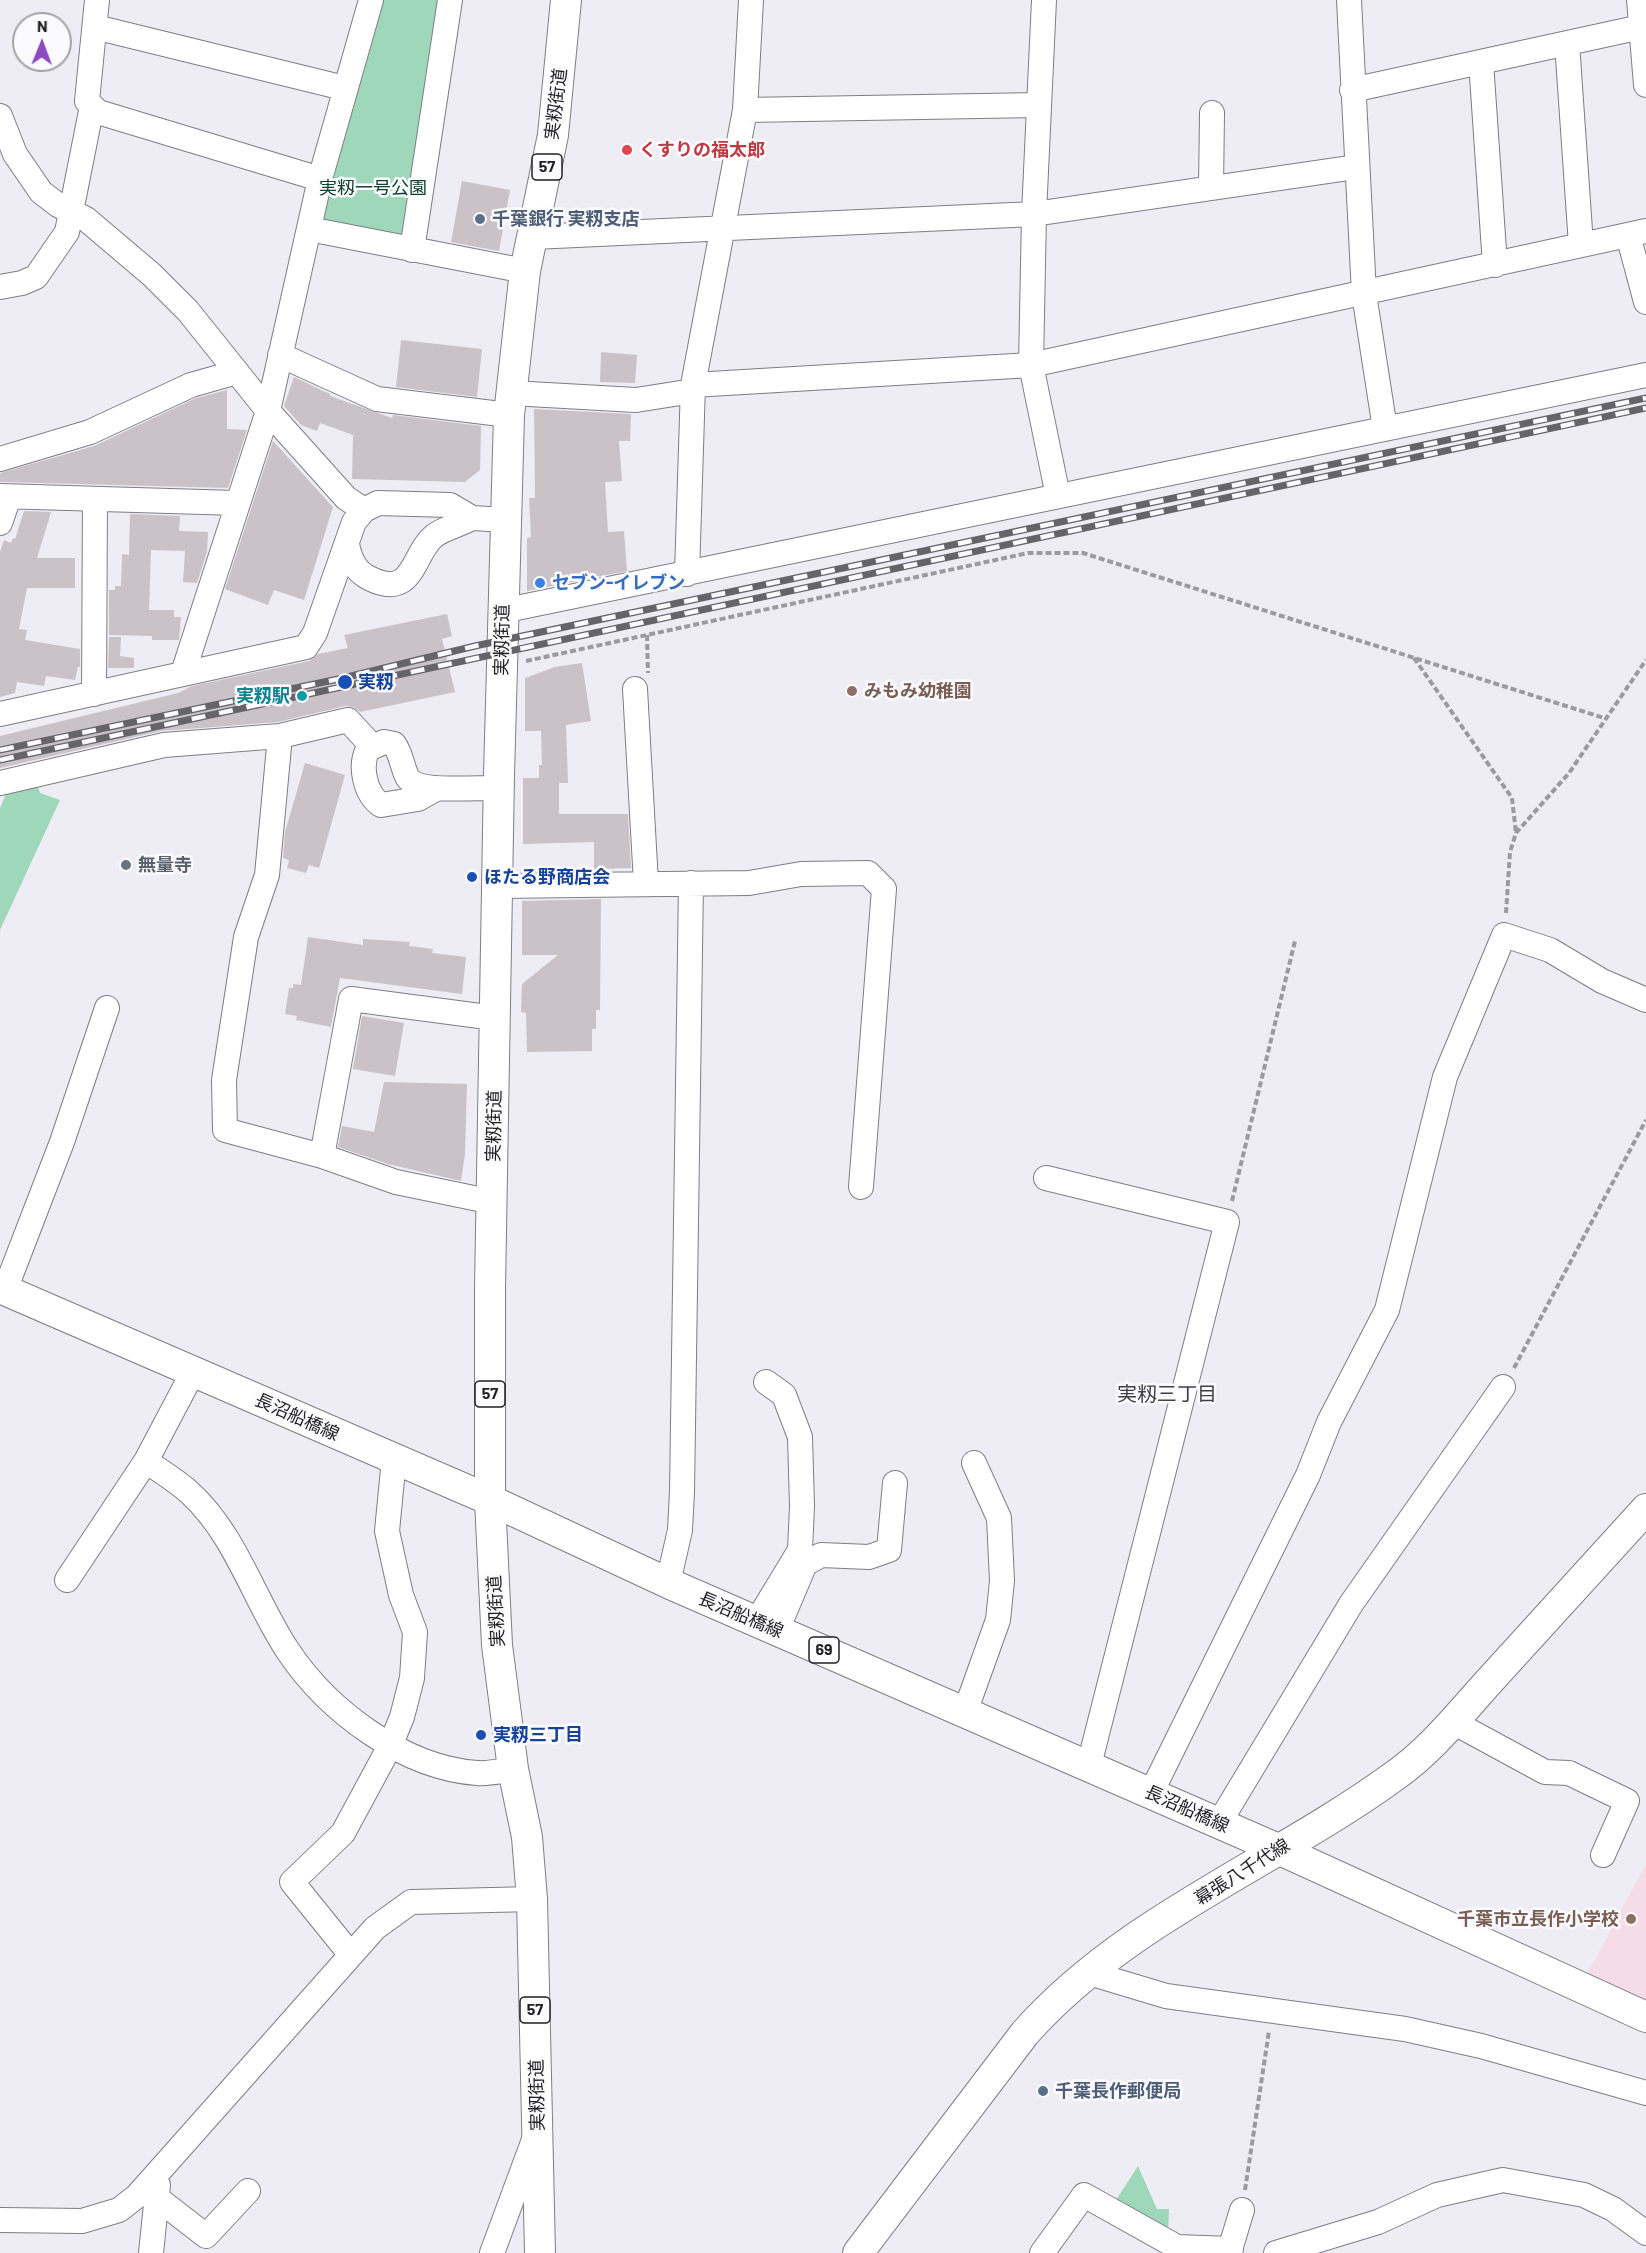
<!DOCTYPE html>
<meta charset="utf-8">
<style>
body{margin:0}
#map{position:relative;width:1646px;height:2253px;overflow:hidden;background:#eeedf5;font-family:Barlow,sans-serif}
canvas{display:block}
.north{position:absolute;left:12px;top:12px;width:60px;height:60px;box-sizing:border-box;background:#fbfbfe;border:2px solid #a3a3a6;border-radius:50%;rotate:1deg;font-size:16px;font-weight:700;line-height:24px;text-align:center;color:#1f1f22}
.north::after{content:'';display:block;margin:auto;width:21px;height:27px;background:#8d4abf;clip-path:polygon(50% 0,100% 100%,50% 72%,0 100%)}
</style>
<div id="map">
<canvas width="1646" height="2253"></canvas>
<div class="north">N</div>
</div>
<script>
const c = document.querySelector('canvas').getContext('2d');
c.lineJoin = 'round';
function fill(path, color) { c.fillStyle = color; c.fill(path, 'evenodd'); }
function trace(path, color, width, dash) { c.strokeStyle = color; c.lineWidth = width; c.lineCap = dash ? 'butt' : 'round'; c.setLineDash(dash || []); c.stroke(path); }
function drawText(font, color, halo, rows, align = 'center') {
  c.font = font + ' Barlow,"Noto Sans JP",sans-serif'; c.lineWidth = 5; c.setLineDash([]); c.textBaseline = 'middle'; c.strokeStyle = halo; c.fillStyle = color; for (const [text, x, y, turn = 0] of rows) {
    c.save(); c.translate(x, y); c.rotate((+turn || 0) * Math.PI / 180); c.textAlign = isNaN(turn) ? turn : align; if (halo) c.strokeText(text, 0, 0); c.fillText(text, 0, 0); c.restore();
  }
}
fill(new Path2D(`
 M1646 1864V2000L1587 1974Z`), '#f5dce7');
fill(new Path2D(`
 M383 0H443L407 235 323 220 361 72Z
 M36 780 40 793 60 800 0 930V808L9 787Z
 M1138 2166 1157 2209H1169L1168 2238 1112 2206Z`), '#9fd7bb');
fill(new Path2D(`
 M462 181 510 190 499 251 451 242Z
 M401 340 482 349 477 397 396 387Z
 M601 352 637 355 635 383 600 382Z
 M294 377 330 394V396L392 418 393 415 481 426 480 470 465 482 352 479 353 435 320 423 317 431 301 425 284 406Z
 M227 390V429L247 430 228 488 0 482V473L94 446 196 398Z
 M534 409 631 414 630 441H619L622 481 605 482 608 532 624 531 627 571 527 591V538L531 537 529 498H535Z
 M273 441 333 507 304 600 274 590 268 605 225 589Z
 M24 511 51 512 37 558H75V588H27L19 629 27 630 25 640 80 649V667H78L75 680 46 676 44 686 17 682 15 693 0 697V552L4 540 11 543 13 538 15 539Z
 M130 514 180 516 179 531 208 532 207 552 197 583 183 582 185 551 151 550 149 610H174V617H181L179 640H152V636L109 635V590H115V586H121L122 554 129 555Z
 M447 614 452 636 442 639 455 692 360 712 353 707 345 706 278 722 161 731 0 768V736L178 693 192 686 309 661 318 654 348 648 344 635Z
 M109 637H121L120 656 134 658V668H108Z
 M582 663 591 721 566 725 568 783H559V814H628L631 868 594 869V842L523 844V778H539V765H542L541 731H525V678L555 667Z
 M305 763 345 775 319 868 309 865 306 873 287 868 289 860 283 858 285 832Z
 M601 899 600 1010H596V1029H592V1051L527 1052 526 1013 521 1012 522 984 558 955H522V901Z
 M308 937 363 945V939L410 942 409 946 433 949 432 953 466 957 462 994 340 978 331 1027 296 1020 297 1016 285 1014 289 988H293V984L301 985Z
 M362 1016 404 1023 395 1076 353 1069Z
 M384 1082 467 1084 465 1154 461 1181 388 1164 338 1147 342 1126 374 1132Z`), '#cac2c6');
const minor = new Path2D(`
 M97 0 87 101 98 112 320 179
 M1044 0 1034 214 1031 365 1058 496
 M1349 0 1364 294 1385 429
 M1639 0 1646 85
 M95 27 344 88
 M1567 43 1581 245
 M1481 62 1495 265
 M1352 90 1641 27
 M745 110 1039 105
 M0 116 15 154 41 192 58 205 86 219 152 275 188 311 268 411 346 498 364 510
 M1211 188 1212 113
 M309 229 525 271
 M1628 235 1646 302
 M533 237 1034 214 1356 167
 M412 250 450 0
 M0 287 22 283 36 277 67 232 92 106
 M280 355 377 399 509 415
 M693 385 1031 365 1646 231
 M511 393 636 400 693 391
 M0 459 90 432 191 385 237 372
 M0 496 237 503
 M0 523 9 497
 M347 544C350 559 355 571 369 578 414 601 412 554 434 536 444 528 460 525 472 518
 M687 574 693 385 745 110 751 0
 M502 611 1646 375
 M183 673 268 411 320 179 371 0
 M635 689 646 883
 M94 694 95 499
 M0 714 306 647 315 633 354 522 364 510 378 503 450 505 472 518 506 520
 M280 736 267 875 246 937 224 1080 225 1130 322 1156
 M0 783 164 745 280 736 348 720 372 746
 M436 789 418 799 381 805C365 794 359 766 368 749L384 742 394 744C402 755 402 768 408 778 419 794 479 787 499 788
 M497 886 749 883 801 874 868 873 884 889 861 1187
 M1046 1178 1227 1222 1089 1765
 M493 1202 396 1182 322 1156 351 999 495 1018
 M5 1290 62 1142 107 1008
 M146 1461C160 1471 177 1481 190 1493 236 1535 254 1600 288 1651 328 1711 404 1768 477 1773 488 1774 501 1771 513 1769
 M67 1580 146 1461 193 1372
 M668 1583 680 1530 682 1492 691 883
 M757 1621 800 1550 802 1506 800 1437 784 1395 766 1382
 M777 1630 805 1564 821 1555 869 1557 889 1550 895 1483
 M965 1712 998 1620 1002 1581 999 1518 974 1463
 M1453 1722 1545 1772 1569 1773 1627 1801 1603 1855
 M1151 1793 1308 1475 1329 1422 1387 1310 1445 1077 1504 935 1550 950 1602 981 1646 1000
 M1219 1823 1351 1604 1503 1387
 M351 1955 292 1882 343 1833 390 1746 402 1717 412 1678 415 1632 401 1595 387 1531 394 1459
 M1086 1972 1166 1996 1405 2029 1481 2046 1646 2093
 M157 2198 206 2236 248 2191
 M0 2220 82 2221 119 2210 137 2196 375 1928 411 1902 532 1899
 M151 2253 158 2185
 M492 2253 535 2137
 M1042 2253 1084 2195 1177 2247 1231 2249
 M1229 2253 1242 2210
 M1276 2253 1378 2222 1437 2195 1503 2180 1584 2195 1613 2209 1646 2233`);
const major = new Path2D(`
 M0 1288 490 1500 668 1583 1278 1849 1646 2017
 M540 2253 532 1899 527 1837 513 1769 497 1645 490 1500V1288L499 775 509 415 525 271 553 135 566 0
 M858 2253 1025 2033C1125 1920 1273 1864 1393 1777 1432 1750 1461 1712 1493 1677 1544 1621 1595 1565 1646 1509`);
trace(minor, '#7e7d84', 26);
trace(major, '#7e7d84', 32);
trace(new Path2D(`
 M647 635 648 673
 M1414 658 1512 798 1516 833
 M526 661 1028 553H1083L1604 718
 M1506 913 1510 852 1516 833 1569 773 1646 660
 M1232 1201 1295 941
 M1514 1368 1646 1120
 M1245 2190 1269 2031`), '#9a9aa0', 4, [6, 3]);
trace(minor, '#fff', 24);
trace(major, '#fff', 30);
const rail = new Path2D(`
 M0 750 343 678 475 646 1646 398
 M0 760 1646 408`);
trace(rail, '#656469', 7);
trace(rail, '#fbfbfe', 4.5, [14]);
for (const [x, y, r, color] of [
 [627,150,6,"#e0444e"],
 [480,219,6,"#5c6f8a"],
 [540,583,6,"#3f7fe0"],
 [345,682,8,"#1a4fb4"],
 [852,691,6,"#8d6e63"],
 [302,696,6,"#0f9aa8"],
 [126,865,6,"#6b7280"],
 [472,877,6,"#1a4fb4"],
 [481,1735,6,"#1a4fb4"],
 [1631,1919,6,"#8d6e63"],
 [1043,2091,6,"#5c6f8a"]
]) { const dot = new Path2D(); dot.arc(x, y, r, 0, 2 * Math.PI); c.fillStyle = color; c.fill(dot); trace(dot, '#fbfbfe', 2); }
for (const [x, y, w] of [
 [547,167,30],
 [490,1394,30],
 [824,1650,30],
 [535,2010,30]
]) { const box = new Path2D(); box.roundRect(x - w / 2, y - 13, w, 26, 4.5); c.fillStyle = '#fbfbfe'; c.fill(box); trace(box, '#1f1f22', 1.5); }
drawText('bold 16px', '#1f1f22', null, [
 ["57",547,167],
 ["57",490,1394],
 ["69",824,1650],
 ["57",535,2010]
]);
drawText('18px', '#1f1f22', '#fbfbfe', [
 ["実籾街道",556,104,-83],
 ["実籾街道",502,640,-89],
 ["実籾街道",494,1126,-89],
 ["長沼船橋線",297,1417,24],
 ["実籾街道",496,1611,-93],
 ["長沼船橋線",741,1615,23],
 ["長沼船橋線",1187,1809,24],
 ["幕張八千代線",1242,1872,-32],
 ["実籾街道",537,2095,-91]
]);
drawText('bold 18px', '#be3a42', '#fbfbfe', [
 ["くすりの福太郎",639,150]
], 'left');
drawText('18px', '#0f402d', '#fbfbfe', [
 ["実籾一号公園",373,188]
]);
drawText('bold 18px', '#4e5e75', '#fbfbfe', [
 ["千葉銀行 実籾支店",492,219],
 ["千葉長作郵便局",1055,2091]
], 'left');
drawText('bold 18px', '#366cbe', '#fbfbfe', [
 ["セブン-イレブン",552,583]
], 'left');
drawText('bold 18px', '#164399', '#fbfbfe', [
 ["実籾",358,682],
 ["ほたる野商店会",484,877],
 ["実籾三丁目",493,1735]
], 'left');
drawText('bold 18px', '#785e54', '#fbfbfe', [
 ["みもみ幼稚園",864,691],
 ["千葉市立長作小学校",1619,1919,"right"]
], 'left');
drawText('bold 18px', '#0d838f', '#fbfbfe', [
 ["実籾駅",290,696]
], 'right');
drawText('bold 18px', '#5b616d', '#fbfbfe', [
 ["無量寺",138,865]
], 'left');
drawText('20px', '#403f46', '#fbfbfe', [
 ["実籾三丁目",1167,1394]
]);
</script>
